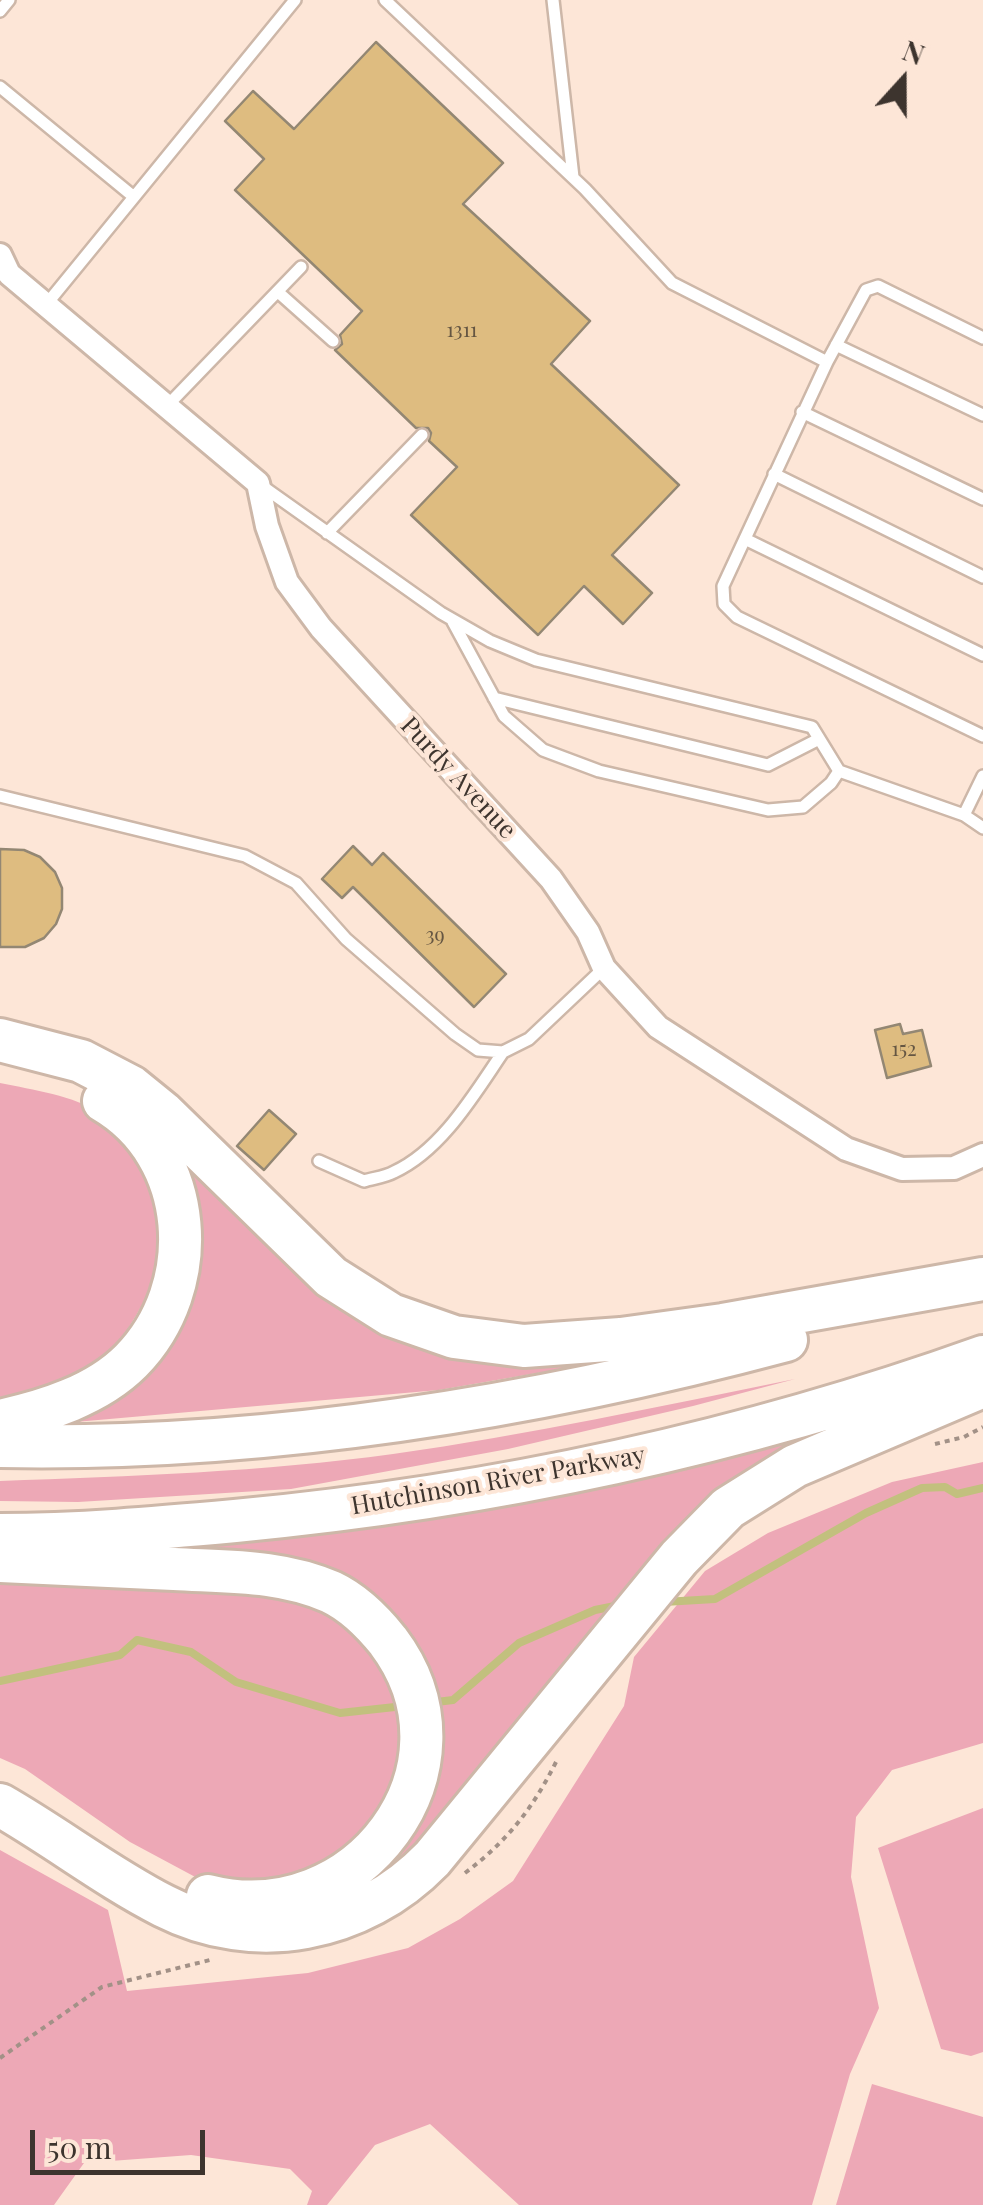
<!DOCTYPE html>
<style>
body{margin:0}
#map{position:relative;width:983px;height:2205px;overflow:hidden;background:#fde6d7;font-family:"Playfair Display",serif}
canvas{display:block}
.north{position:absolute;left:853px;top:30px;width:100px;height:100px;-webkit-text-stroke:8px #fde6d7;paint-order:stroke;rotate:21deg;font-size:28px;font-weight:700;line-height:40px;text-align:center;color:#3d342e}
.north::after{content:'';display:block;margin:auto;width:35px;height:45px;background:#3d342e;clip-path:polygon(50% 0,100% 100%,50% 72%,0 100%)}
.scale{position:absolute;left:30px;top:2130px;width:175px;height:45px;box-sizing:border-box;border:5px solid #3d342e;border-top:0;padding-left:12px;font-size:30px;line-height:35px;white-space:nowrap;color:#3d342e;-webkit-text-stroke:8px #fde6d7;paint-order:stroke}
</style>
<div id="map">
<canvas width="983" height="2205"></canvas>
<div class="north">N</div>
<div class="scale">50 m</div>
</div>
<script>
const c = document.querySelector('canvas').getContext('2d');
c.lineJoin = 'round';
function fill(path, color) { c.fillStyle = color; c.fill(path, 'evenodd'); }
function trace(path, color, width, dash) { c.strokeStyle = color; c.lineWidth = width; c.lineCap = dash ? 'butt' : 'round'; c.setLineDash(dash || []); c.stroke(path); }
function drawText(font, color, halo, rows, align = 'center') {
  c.font = font + ' "Playfair Display",serif'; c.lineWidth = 8; c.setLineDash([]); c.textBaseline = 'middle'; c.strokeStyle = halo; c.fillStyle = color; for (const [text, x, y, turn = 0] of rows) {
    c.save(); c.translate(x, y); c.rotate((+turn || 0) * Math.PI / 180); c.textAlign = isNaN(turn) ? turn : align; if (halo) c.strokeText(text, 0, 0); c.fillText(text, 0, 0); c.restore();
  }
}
fill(new Path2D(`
 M0 1083C34 1090 72 1095 103 1114 146 1140 169 1206 164 1254 161 1275 125 1339 109 1354 77 1383 40 1395 0 1409Z
 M170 1150 306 1272 574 1354 566 1368 439 1390 64 1423 156 1352Z
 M795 1379 693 1406 508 1449 291 1489 78 1502 0 1501V1481C131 1476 263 1472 393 1454 528 1435 661 1406 795 1379Z
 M820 1432 824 1439 442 1827 347 1909 407 1823 410 1647 195 1557 194 1548 641 1476Z
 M983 1462V1743L892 1770 856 1817 851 1877 879 2008 850 2074 812 2205H519L430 2124 375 2145 327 2205H307L312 2191 290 2169 191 2155 84 2163 54 2205H0V1850L108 1910 127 1991 308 1973 408 1948 460 1919 513 1881 624 1706 634 1657 705 1571 768 1533 892 1482Z
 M0 1574 296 1592 361 1629 405 1719 394 1792 357 1845 306 1880 253 1889 199 1879 130 1842 25 1769 0 1758Z
 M983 1808V2052L971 2056 941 2049 878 1848Z
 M872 2084 983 2117V2205H836Z`), '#eda8b6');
trace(new Path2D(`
 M664 1602 715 1599 866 1513 922 1488 945 1487 957 1494 983 1488
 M0 1681 120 1655 137 1640 191 1652 236 1682 340 1713 404 1706
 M428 1703 453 1700 519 1643 595 1610 620 1605`), '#c2c07e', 8);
const building = new Path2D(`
 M376 42 503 163 463 204 590 321 551 364 679 485 612 555 652 593 623 624 584 586 538 635 411 515 457 467 429 441 431 433 428 428H416L335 350 342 344 340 335 362 311 235 190 264 159 225 121 253 91 294 129Z
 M353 846 372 865 383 853 506 974 474 1007 353 887 342 898 322 879Z
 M0 849 24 850 40 857 55 872 62 888V909L56 924 44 938 25 947H0Z
 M900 1024 903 1034 922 1030 931 1066 887 1078 875 1030Z
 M269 1110 296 1134 264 1170 237 1146Z`);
fill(building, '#debc80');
trace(building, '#938773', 2.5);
const lane = new Path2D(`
 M385 0 585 189 672 283 827 362 723 586 724 604 737 617 983 736
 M553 0 573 177
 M0 11 9 0
 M0 87 134 197
 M278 292 333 341
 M45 306 295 0
 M836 345 983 415
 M827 362 866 290 878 286 983 338
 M167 406 301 267
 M802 412 983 499
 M774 474 983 577
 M262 486 441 613 490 641 536 660 812 727 839 771 964 815 983 776
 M327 533 422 435
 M745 539 983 655
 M453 622 504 716 543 750 599 771 768 810 803 807 831 783 839 771
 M494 698 768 765 819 739
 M0 796 245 856 296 883 346 939 455 1034 478 1050 503 1052 529 1039 604 968
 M964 815 983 828
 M319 1161 364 1181C374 1178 385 1177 394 1172 442 1150 475 1093 503 1052`);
const street = new Path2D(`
 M0 255 9 274 258 483 267 526 287 582 321 628 551 879 588 932 604 968 658 1027 846 1149 902 1169 954 1168 983 1155`);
const highway = new Path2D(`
 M0 1040 81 1061 131 1087 163 1113 331 1277 391 1315 454 1337 524 1346 621 1339 723 1325 983 1279
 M0 1421C46 1411 97 1395 131 1361 204 1287 196 1155 104 1101
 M0 1446C265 1451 531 1408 786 1340
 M0 1535C78 1535 157 1528 235 1521 489 1497 743 1443 983 1357
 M0 1561C58 1564 116 1566 174 1569 228 1572 281 1570 331 1592 354 1603 372 1621 388 1641 484 1768 357 1934 208 1896
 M0 1805C56 1837 107 1877 164 1906 255 1952 361 1932 432 1859L679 1558 728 1508 795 1466 983 1386`);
trace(lane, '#cdb7a8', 16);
trace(street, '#cdb7a8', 28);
trace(highway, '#cdb7a8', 48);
trace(new Path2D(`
 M935 1444 964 1437 983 1427
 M465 1873C507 1841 532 1810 556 1762
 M0 2058 102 1987 214 1959`), '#a29187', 4, [5, 5]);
trace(lane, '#fff', 11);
trace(street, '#fff', 22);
trace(highway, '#fff', 42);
drawText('20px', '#655642', null, [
 ["1311",462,331],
 ["39",435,936],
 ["152",904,1050]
]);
drawText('25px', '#3d342e', '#fde6d7', [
 ["Purdy Avenue",458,778,47],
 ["Hutchinson River Parkway",498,1481,-10]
]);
</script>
